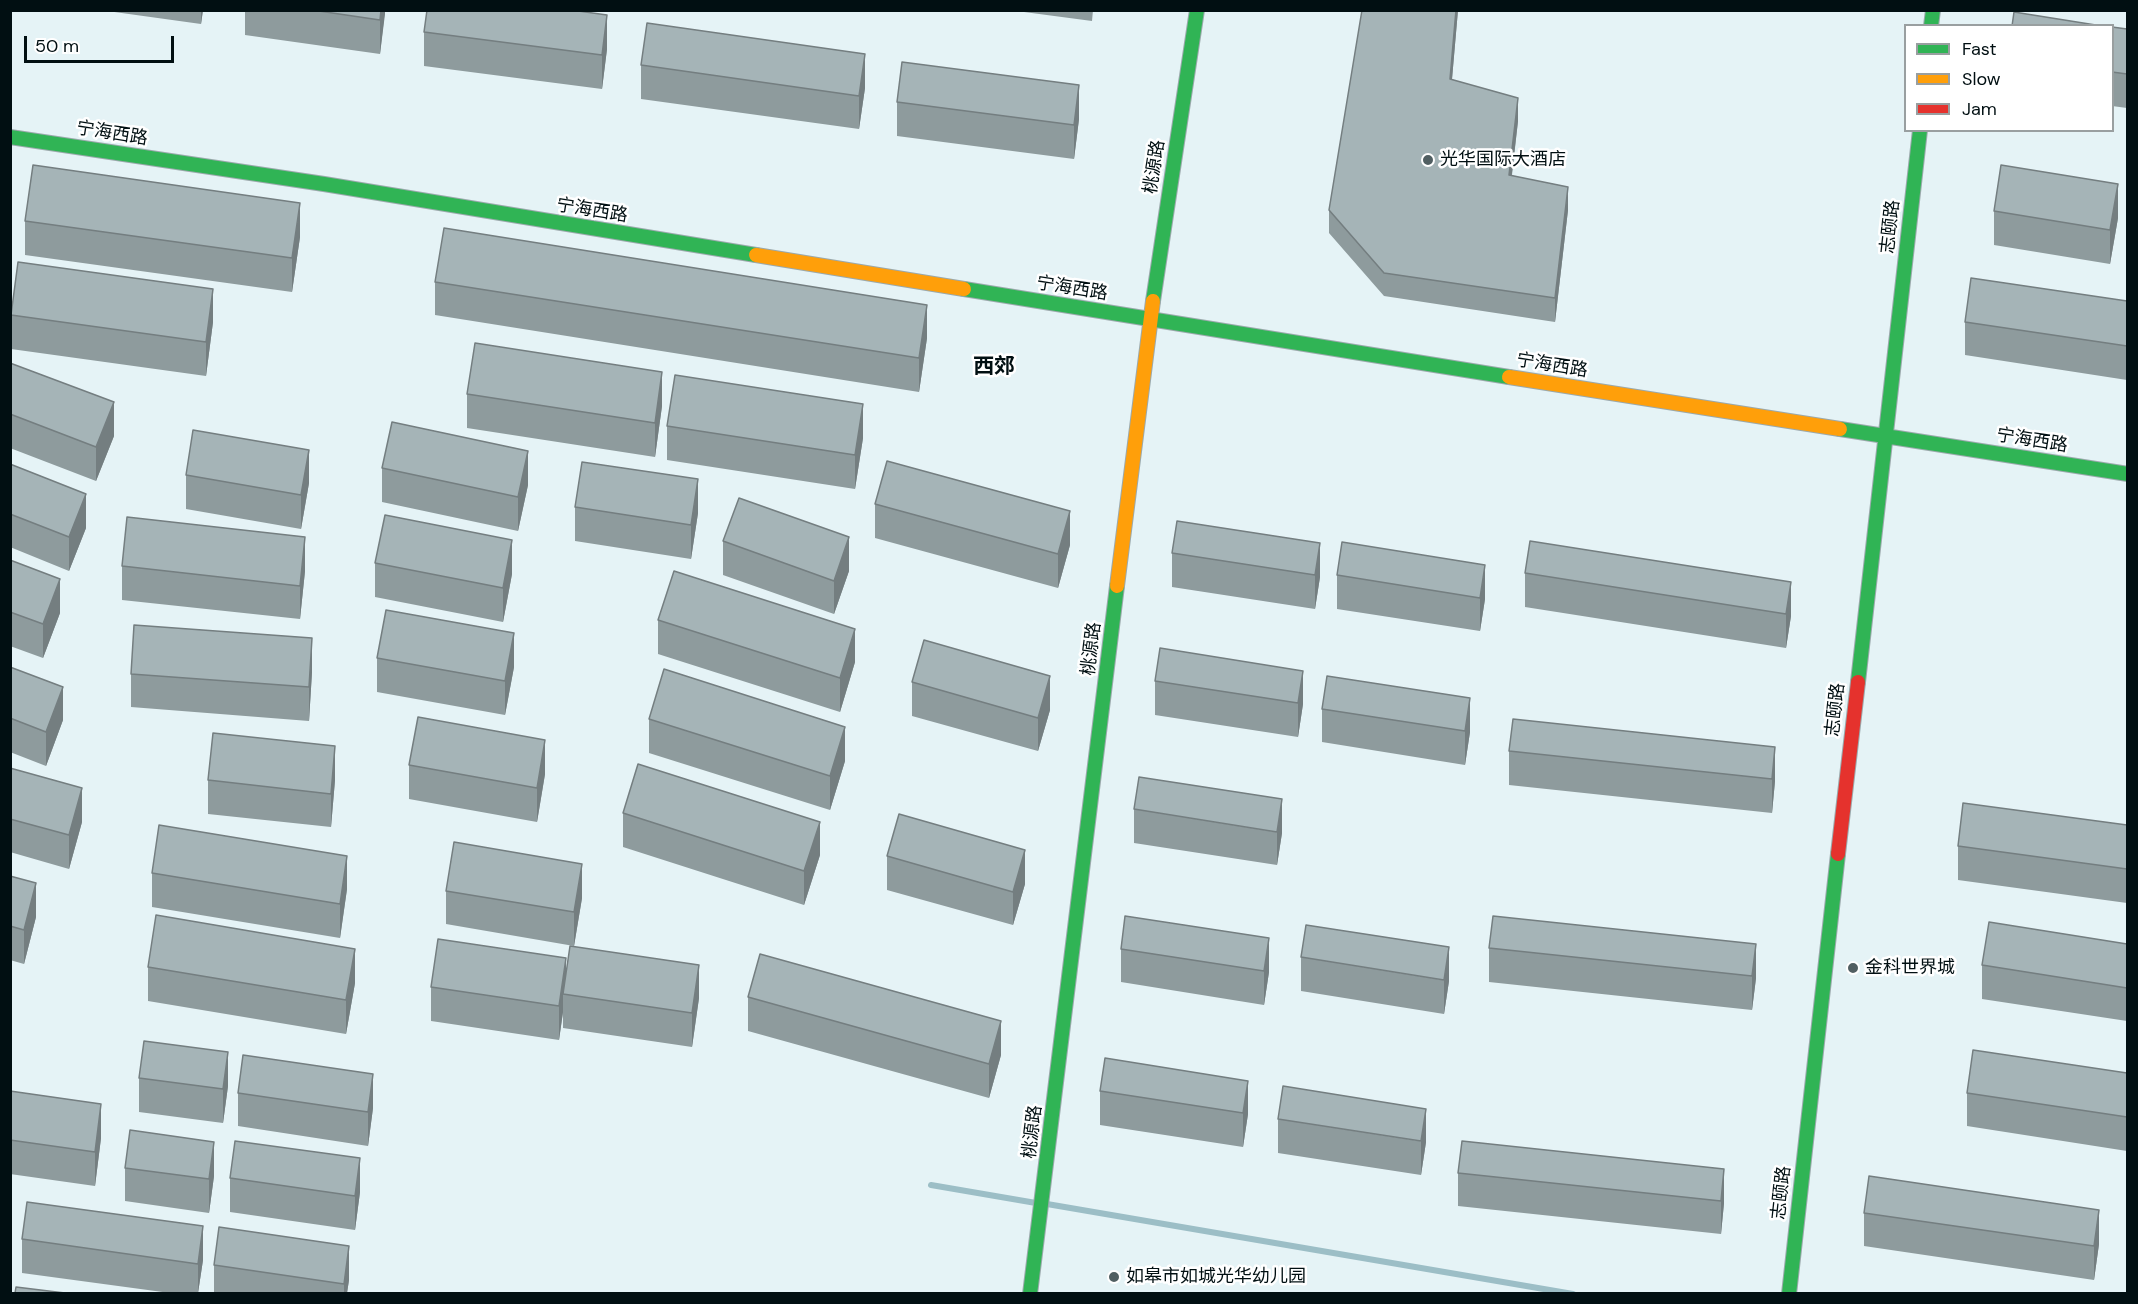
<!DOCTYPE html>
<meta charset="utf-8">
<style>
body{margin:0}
#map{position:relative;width:2138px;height:1304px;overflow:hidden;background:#e5f3f6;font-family:"DM Sans",sans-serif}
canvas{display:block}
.frame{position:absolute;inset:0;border:12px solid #010f12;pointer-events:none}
.legend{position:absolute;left:1904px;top:24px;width:210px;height:108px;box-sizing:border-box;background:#fff;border:2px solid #999fa0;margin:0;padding:8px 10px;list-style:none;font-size:18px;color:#010f12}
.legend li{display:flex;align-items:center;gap:12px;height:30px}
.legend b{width:30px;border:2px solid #999fa0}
.scale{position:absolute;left:24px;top:36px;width:150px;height:27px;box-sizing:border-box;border:3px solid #010f12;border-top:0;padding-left:8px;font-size:18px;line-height:21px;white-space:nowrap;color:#010f12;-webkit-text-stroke:4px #fff;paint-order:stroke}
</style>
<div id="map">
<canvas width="2138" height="1304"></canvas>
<div class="frame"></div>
<ul class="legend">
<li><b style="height:8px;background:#30b455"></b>Fast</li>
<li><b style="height:8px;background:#ff9f0a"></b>Slow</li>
<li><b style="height:8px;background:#e5322d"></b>Jam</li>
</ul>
<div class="scale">50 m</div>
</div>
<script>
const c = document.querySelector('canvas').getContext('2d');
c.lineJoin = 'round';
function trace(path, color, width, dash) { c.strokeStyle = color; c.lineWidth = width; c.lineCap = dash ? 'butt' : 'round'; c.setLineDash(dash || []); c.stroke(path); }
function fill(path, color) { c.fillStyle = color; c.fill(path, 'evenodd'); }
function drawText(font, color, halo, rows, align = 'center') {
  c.font = font + ' "DM Sans","Noto Sans SC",sans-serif'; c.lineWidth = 5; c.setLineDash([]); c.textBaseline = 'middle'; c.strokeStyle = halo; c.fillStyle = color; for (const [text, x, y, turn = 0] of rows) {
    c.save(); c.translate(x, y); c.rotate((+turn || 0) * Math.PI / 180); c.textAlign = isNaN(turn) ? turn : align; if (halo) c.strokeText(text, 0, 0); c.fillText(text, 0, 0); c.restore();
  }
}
trace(new Path2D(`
 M931 1185 1036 1203
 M1047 1204 1573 1294`), '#9cbec6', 6);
const fast = new Path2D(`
 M1931 26 1933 10
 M10 137 324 184 756 255
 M964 289 1509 377
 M1153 301 1197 10
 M1840 429 2128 474
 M1858 682 1920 130
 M1030 1294 1117 586
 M1789 1294 1838 854`);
const slow = new Path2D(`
 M756 255 964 289
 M1509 377 1840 429
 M1117 586 1153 301`);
const jam = new Path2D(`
 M1838 854 1858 682`);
trace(fast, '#9ba9ac', 16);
trace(slow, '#9ba9ac', 16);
trace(jam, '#9ba9ac', 16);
trace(fast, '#30b455', 14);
trace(slow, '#ff9f0a', 14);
trace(jam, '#e5322d', 14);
fill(new Path2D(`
 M100 10H203L201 24Z
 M245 10H385L380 54 245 35Z
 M1009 10H1093L1092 21Z
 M1458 10 1452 79 1518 121 1512 175 1568 210 1555 322 1384 296 1329 233V210Z
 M2112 27 2127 29V108L2112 106Z
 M424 32 607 49 602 89 424 66Z
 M641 65 865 88 859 129 641 99Z
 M897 102 1079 119 1074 159 897 136Z
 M1994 211 2118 218 2110 264 1994 245Z
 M25 221 300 237 292 292 25 255Z
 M435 282 927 338 919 392 435 315Z
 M2127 301V380L1965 355V322Z
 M11 315 213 322 206 376 11 349Z
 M10 363 114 436 96 481 10 448Z
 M467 394 662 406 655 457 467 428Z
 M667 426 863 438 855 489 667 460Z
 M10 464 86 528 69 571 10 547Z
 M382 468 528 485 518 531 382 502Z
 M186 475 309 483 301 529 186 509Z
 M875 504 1070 545 1058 588 875 538Z
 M575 507 698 513 691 559 575 541Z
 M1177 521 1320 577 1315 609 1172 587V553Z
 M723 541 849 571 834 614 723 575Z
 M1342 542 1485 599 1480 631 1337 609V575Z
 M10 560 60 613 43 658 10 646Z
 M375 563 512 574 503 622 375 597Z
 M122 566 305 571 300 619 122 600Z
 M1525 573 1791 582V616L1786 648 1525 607Z
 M658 620 855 662 840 712 658 654Z
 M377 658 514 667 505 715 377 692Z
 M10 667 63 720 46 766 10 752Z
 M1303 671V704L1298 737 1155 715V681Z
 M312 672 309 721 131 707V674Z
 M1327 676 1470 732 1465 765 1322 742V709Z
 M912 682 1050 710 1038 751 912 716Z
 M649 719 845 761 830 810 649 753Z
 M1775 747V781L1772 813 1509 785V751Z
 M409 765 545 774 537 822 409 799Z
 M10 768 82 822 69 869 10 852Z
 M208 780H335L331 827 208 814Z
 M1134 809 1282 833 1277 865 1134 843Z
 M623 813 820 855 804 905 623 847Z
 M2127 825V903L1958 880V846Z
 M887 856 1025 884 1013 925 887 890Z
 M152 873 347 889 340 938 152 907Z
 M10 876 36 917 24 964 10 960Z
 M446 891 582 898 574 946 446 924Z
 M1125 916 1269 972 1264 1005 1121 982V949Z
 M1756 944V978L1752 1010 1489 982V948Z
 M2127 944V1021L1982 999V965Z
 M1301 957 1449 981 1444 1014 1301 991Z
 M148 967 355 983 346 1034 148 1001Z
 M566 974 699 998 692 1047 563 1028V1012L559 1040 431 1021V987Z
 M748 997 1001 1055 989 1098 748 1031Z
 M1105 1058 1248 1114 1243 1147 1100 1125V1091Z
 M2127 1073V1151L1967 1126V1093Z
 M139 1078 228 1086 223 1123 139 1112Z
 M10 1091 101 1138 95 1186 10 1174Z
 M238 1093 373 1108 368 1146 238 1126Z
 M1278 1119 1426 1142 1421 1175 1278 1153Z
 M125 1168 214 1176 209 1213 125 1201Z
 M1724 1169V1203L1721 1234 1458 1206V1173Z
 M230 1178 360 1192 355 1230 230 1212Z
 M1864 1213 2099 1244 2094 1280 1864 1246Z
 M22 1239 203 1260 198 1293H170L22 1273Z
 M214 1265 349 1280 347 1293H214Z`), '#8e9b9d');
fill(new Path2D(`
 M201 10H203L201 24Z
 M381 10H385V14L380 54V20Z
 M1456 10H1458L1450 102V79Z
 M607 15V49L602 89V55Z
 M865 54V88L859 129V96Z
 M1079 85V119L1074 159V125Z
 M1518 98V121L1509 198V175Z
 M2118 184V218L2110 264V230Z
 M1568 187V210L1555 322V298Z
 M300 203V237L292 292V258Z
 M213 289V322L206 376V342Z
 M927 305V338L919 392V358Z
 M662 372V406L655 457V423Z
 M114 402V436L96 481V447Z
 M863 404V438L855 489V455Z
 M309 450V483L301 529V495Z
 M528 451V485L518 531V497Z
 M698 479V513L691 559V525Z
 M86 494V528L69 571V537Z
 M1070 511V545L1058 588V554Z
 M305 537V571L300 619V586Z
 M849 537V571L834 614V581Z
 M512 540V574L503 622V588Z
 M1320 543V577L1315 609V575Z
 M1485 565V599L1480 631V598Z
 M60 579V613L43 658V624Z
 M1791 582V616L1786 648V614Z
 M855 629V662L840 712V678Z
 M514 633V667L505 715V681Z
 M312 638V672L309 721V687Z
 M1303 671V704L1298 737V703Z
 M1050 676V710L1038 751V718Z
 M63 687V720L46 766V732Z
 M1470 698V732L1465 765V731Z
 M845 727V761L830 810V776Z
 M545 740V774L537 822V788Z
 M335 746V780L331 827V794Z
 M1775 747V781L1772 813V779Z
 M82 788V822L69 869V835Z
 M1282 799V833L1277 865V832Z
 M820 822V855L804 905V871Z
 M1025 850V884L1013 925V892Z
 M347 856V889L340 938V904Z
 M582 864V898L574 946V912Z
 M36 883V917L24 964V930Z
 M1269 938V972L1264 1005V971Z
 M1756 944V978L1752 1010V976Z
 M1449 947V981L1444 1014V980Z
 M355 949V983L346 1034V1000Z
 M566 958V992L563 994V1012L559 1040V1006Z
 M699 965V998L692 1047V1013Z
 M1001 1021V1055L989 1098V1064Z
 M228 1052V1086L223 1123V1089Z
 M373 1074V1108L368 1146V1112Z
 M1248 1081V1114L1243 1147V1113Z
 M101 1104V1138L95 1186V1152Z
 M1426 1109V1142L1421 1175V1141Z
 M214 1142V1176L209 1213V1179Z
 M360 1158V1192L355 1230V1196Z
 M1724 1169V1203L1721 1234V1201Z
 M2099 1210V1244L2094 1280V1246Z
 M203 1226V1260L198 1293V1264Z
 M349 1246V1280L347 1293H344V1284Z`), '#747e80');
const building = new Path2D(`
 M312 10H381L380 20Z
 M427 10H571L607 15 602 55 424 32Z
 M1362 10H1456L1450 79 1518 98 1509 175 1568 187 1555 298 1384 273 1329 210Z
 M2014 12 2102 26H2012Z
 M647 23 865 54 859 96 641 65Z
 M2112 27 2127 29V74L2112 72Z
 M902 62 1079 85 1074 125 897 102Z
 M33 165 300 203 292 258 25 221Z
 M2001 165 2118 184 2110 230 1994 211Z
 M444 228 927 305 919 358 435 282Z
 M18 262 213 289 206 342 11 315Z
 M1971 278 2127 301V346L1965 322Z
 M475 343 662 372 655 423 467 394Z
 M10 363 114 402 96 447 10 414Z
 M675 375 863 404 855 455 667 426Z
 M392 422 528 451 518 497 382 468Z
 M193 430 309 450 301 495 186 475Z
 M887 461 1070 511 1058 554 875 504Z
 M582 462 698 479 691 525 575 507Z
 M10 464 86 494 69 537 10 514Z
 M739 498 849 537 834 581 723 541Z
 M385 515 512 540 503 588 375 563Z
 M127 517 305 537 300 586 122 566Z
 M1177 521 1320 543 1315 575 1172 553Z
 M1530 541 1791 582 1786 614 1525 573Z
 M1342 542 1485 565 1480 598 1337 575Z
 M10 560 60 579 43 624 10 612Z
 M674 571 855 629 840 678 658 620Z
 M386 610 514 633 505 681 377 658Z
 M134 625 312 638 309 687 131 674Z
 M924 640 1050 676 1038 718 912 682Z
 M1160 648 1303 671 1298 703 1155 681Z
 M10 667 63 687 46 732 10 718Z
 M664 669 845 727 830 776 649 719Z
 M1327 676 1470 698 1465 731 1322 709Z
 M418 717 545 740 537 788 409 765Z
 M1513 719 1775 747 1772 779 1509 751Z
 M213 733 335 746 331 794 208 780Z
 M638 764 820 822 804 871 623 813Z
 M10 768 82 788 69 835 10 819Z
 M1139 777 1282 799 1277 832 1134 809Z
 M1963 803 2127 825V869L1958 846Z
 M899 814 1025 850 1013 892 887 856Z
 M159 825 347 856 340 904 152 873Z
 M454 842 582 864 574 912 446 891Z
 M10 876 36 883 24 930 10 926Z
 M156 915 355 949 346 1000 148 967Z
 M1125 916 1269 938 1264 971 1121 949Z
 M1493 916 1756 944 1752 976 1489 948Z
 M1989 922 2127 944V988L1982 965Z
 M1306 925 1449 947 1444 980 1301 957Z
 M438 939 566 958 559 1006 431 987Z
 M570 946 699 965 692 1013 563 994Z
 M760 954 1001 1021 989 1064 748 997Z
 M144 1041 228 1052 223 1089 139 1078Z
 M1973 1050 2127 1073V1117L1967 1093Z
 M243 1055 373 1074 368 1112 238 1093Z
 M1105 1058 1248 1081 1243 1113 1100 1091Z
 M1283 1086 1426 1109 1421 1141 1278 1119Z
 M10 1091 101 1104 95 1152 10 1140Z
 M130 1130 214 1142 209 1179 125 1168Z
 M235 1141 360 1158 355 1196 230 1178Z
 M1462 1141 1724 1169 1721 1201 1458 1173Z
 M1869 1176 2099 1210 2094 1246 1864 1213Z
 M27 1202 203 1226 198 1264 22 1239Z
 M219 1227 349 1246 344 1284 214 1265Z
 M16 1287 65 1293H15Z`);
fill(building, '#a5b4b7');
trace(building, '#747e80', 1.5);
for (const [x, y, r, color] of [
 [1428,160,6,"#515f62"],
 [1853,968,6,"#515f62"],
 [1114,1277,6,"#515f62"]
]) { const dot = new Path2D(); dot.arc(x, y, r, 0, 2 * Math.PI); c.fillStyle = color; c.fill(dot); trace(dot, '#fff', 2); }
drawText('18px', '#010f12', '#fff', [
 ["宁海西路",112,134,9],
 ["桃源路",1155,167,-81],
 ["宁海西路",592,211,9],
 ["志颐路",1891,227,-84],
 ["宁海西路",1072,289,9],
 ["宁海西路",1552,366,9],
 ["宁海西路",2032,441,9],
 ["桃源路",1092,649,-83],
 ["志颐路",1836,710,-84],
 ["桃源路",1033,1132,-83],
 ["志颐路",1782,1193,-84]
]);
drawText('18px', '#010f12', '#fff', [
 ["光华国际大酒店",1440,160],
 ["金科世界城",1865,968],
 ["如皋市如城光华幼儿园",1126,1277]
], 'left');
drawText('bold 21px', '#010f12', '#fff', [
 ["西郊",994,367]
]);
</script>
